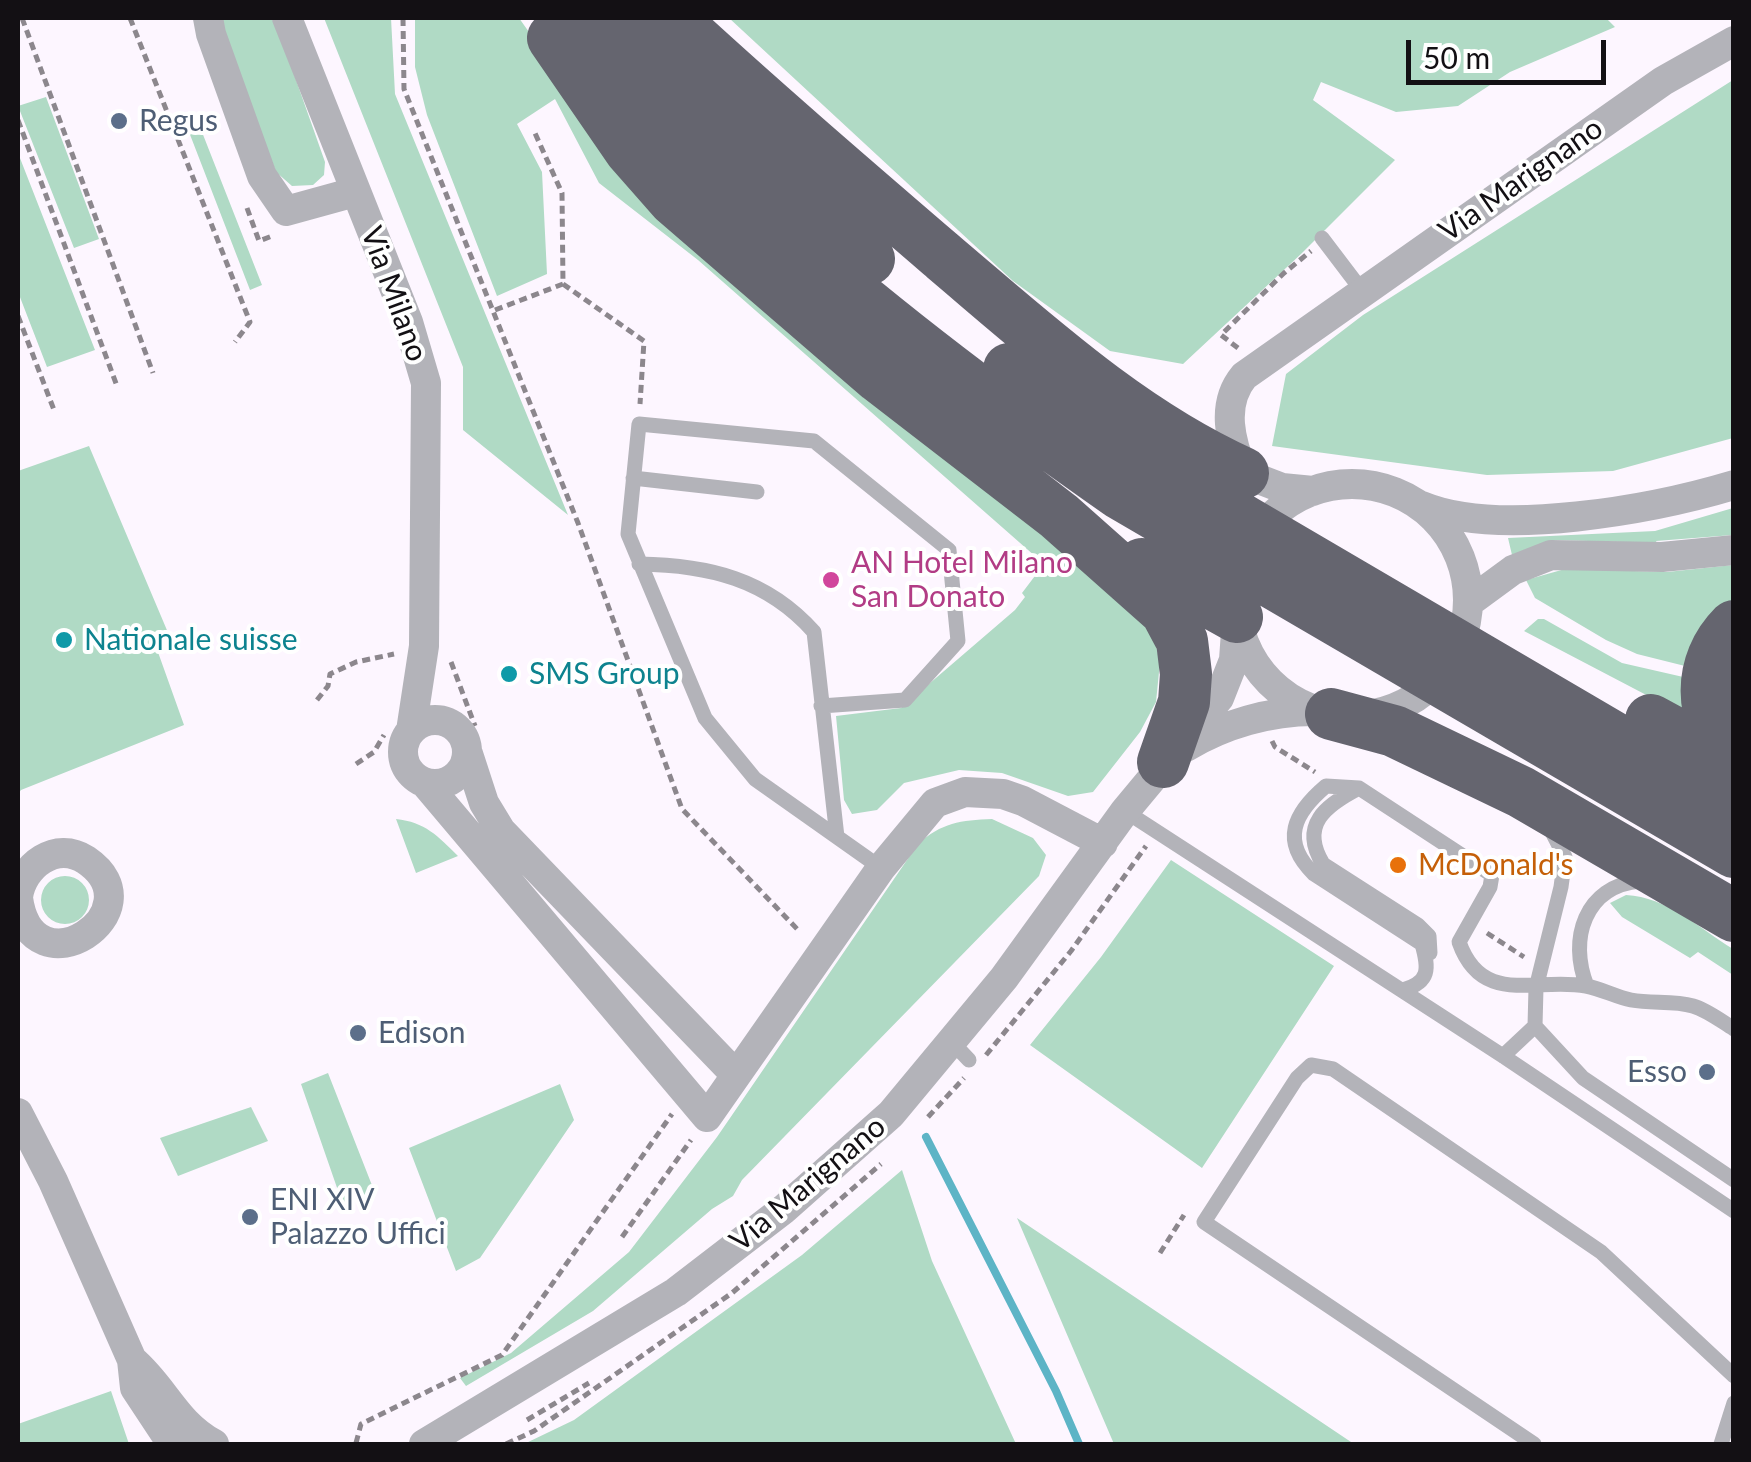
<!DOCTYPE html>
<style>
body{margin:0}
#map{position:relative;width:1751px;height:1462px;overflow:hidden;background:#fdf6ff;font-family:Lato,sans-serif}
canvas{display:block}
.frame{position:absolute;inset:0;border:20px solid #131014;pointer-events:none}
.scale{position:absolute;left:1406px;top:40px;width:200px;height:45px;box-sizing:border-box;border:5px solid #131014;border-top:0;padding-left:12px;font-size:30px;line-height:35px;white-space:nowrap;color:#131014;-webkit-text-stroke:8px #fff;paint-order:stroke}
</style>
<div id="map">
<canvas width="1751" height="1462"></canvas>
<div class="frame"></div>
<div class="scale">50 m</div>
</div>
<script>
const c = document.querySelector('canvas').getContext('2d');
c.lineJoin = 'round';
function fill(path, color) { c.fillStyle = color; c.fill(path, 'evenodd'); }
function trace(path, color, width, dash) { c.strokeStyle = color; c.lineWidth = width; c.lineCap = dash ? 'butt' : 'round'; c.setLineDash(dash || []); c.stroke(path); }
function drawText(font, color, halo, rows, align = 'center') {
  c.font = font + ' Lato,sans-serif'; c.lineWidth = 8; c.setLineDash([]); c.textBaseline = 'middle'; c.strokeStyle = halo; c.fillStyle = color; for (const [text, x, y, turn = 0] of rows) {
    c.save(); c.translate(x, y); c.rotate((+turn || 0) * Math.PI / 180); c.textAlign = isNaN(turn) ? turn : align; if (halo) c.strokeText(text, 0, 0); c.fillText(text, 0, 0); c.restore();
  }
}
fill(new Path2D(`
 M225 18H271L278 29 325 162 324 175 313 185 292 186 276 172 220 23Z
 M324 18H391L395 94 568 515 463 430V367Z
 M415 18H519L641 190 1150 621 1160 662 1156 702 1140 732 1093 792 1068 796 1002 773 959 770 904 783 877 810 852 814 844 800 836 716 901 708 1015 610 1025 597 1022 593 1044 564 698 260 599 183 555 99 517 124 542 172 547 274 497 296 427 115 415 67Z
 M729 18H1606L1615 27 1510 72 1458 106 1396 112 1321 82 1313 100 1395 160 1301 254 1183 364 1110 351 1013 281Z
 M1733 80V438L1613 471 1487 475 1272 446 1286 374 1363 315Z
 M46 97 99 239 74 248 18 106Z
 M200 127 262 285 250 290 189 132Z
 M18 153 95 350 47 367 18 292Z
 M89 446 169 635 154 641 184 725 21 790 18 794V471Z
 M1733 508V535L1656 541 1657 543 1555 540 1512 555 1508 538 1655 531Z
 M1733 565V607L1685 666 1637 654 1606 640 1535 598 1526 580 1565 569 1667 572Z
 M1538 619H1544L1622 663 1692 679 1696 721 1524 631Z
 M396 819C425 822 438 836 458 856L416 873Z
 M992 819 1033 838 1046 855 1039 876 742 1180 733 1196 712 1209 593 1311 466 1386 460 1378 511 1353 629 1252 717 1137 918 844C941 823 961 820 992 819Z
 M1171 860 1334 966 1202 1168 1030 1045 1101 957Z
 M41 900a24 24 0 1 1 48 0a24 24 0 1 1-48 0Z
 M1626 895C1667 897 1699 928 1733 949V975L1698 952 1690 958 1622 917 1610 903Z
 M328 1073 375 1193 343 1205 301 1084Z
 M560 1084 574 1120 480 1258 456 1271 409 1148Z
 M251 1107 268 1141 178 1176 160 1138Z
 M902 1170 932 1261 1016 1444H524L574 1420 802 1255Z
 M1017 1218 1354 1444H1114Z
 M111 1391 129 1444H18V1424Z`), '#b0dac5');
trace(new Path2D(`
 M926 1137 1056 1391 1079 1444`), '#5db4c6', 8);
trace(new Path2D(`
 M22 18 153 373
 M130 18 250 322 235 342
 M403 18 404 89 578 523 682 809 799 931
 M18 120 117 386
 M247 208 259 241 272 236
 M563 284 644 341 640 404
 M495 310 563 284 562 193 534 131
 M18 316 54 410
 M1238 348 1221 335 1284 273 1311 251
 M451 662 475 726
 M317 700 328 686 330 674 356 662 394 654
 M1272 741 1275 747 1315 772
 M356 764 374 752 384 735
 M1487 933 1524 957
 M986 1055 1071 951 1146 846
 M928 1117 964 1078
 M622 1237 691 1140
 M1160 1253 1184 1215
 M527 1420 589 1383
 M356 1443 361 1424 502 1355 672 1114
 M506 1444 534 1431 732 1293 881 1164`), '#8c878d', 5, [8, 5]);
trace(new Path2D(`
 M1322 238 1363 292
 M633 478 757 492
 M639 564C708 565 767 579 814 632L837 837
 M821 706 905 700 958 641 949 550 814 441 639 424 628 534 705 718 755 779 881 868
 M1359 788C1326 805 1299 825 1323 864L1418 925 1429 936 1430 953
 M1125 811 1503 1056 1734 1211
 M1587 986C1568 939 1585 886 1640 881
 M1403 990C1430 982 1429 969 1422 944L1314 874C1280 841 1294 813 1326 786L1359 788 1492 875 1490 887 1459 942C1482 1007 1536 977 1586 986 1602 989 1616 997 1631 1000 1652 1004 1673 1000 1693 1006 1707 1010 1721 1021 1734 1029
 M1535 1026 1583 1078 1734 1180
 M950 1040 969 1060
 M1503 1056 1535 1026 1536 988 1561 887 1565 857 1549 826
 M1534 1444 1204 1222 1297 1078 1311 1065 1333 1069 1601 1252 1734 1376
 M1721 1444 1734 1403`), '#b3b3b9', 15);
trace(new Path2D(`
 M208 18 211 34 262 176 286 211 355 192
 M287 18 408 322 426 383 424 646 411 731
 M1236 600a116 116 0 1 1 232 0a116 116 0 1 1-232 0Z
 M1313 491 1282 488 1243 473C1231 442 1220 405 1244 376L1663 81 1734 41
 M1422 506C1499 538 1654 509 1734 485
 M1468 603 1513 570 1551 555 1662 557 1734 550
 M403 752a32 32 0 1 1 64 0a32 32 0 1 1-64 0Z
 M1186 747C1224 724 1270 711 1314 711
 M468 754 484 803 501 831 736 1075
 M425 783 707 1117 881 868 935 803 965 792 1003 794 1023 801 1103 843
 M18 897C22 866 56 840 86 860 160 910 32 997 18 898
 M18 1113 53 1181 132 1360 135 1388 172 1444
 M132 1360C165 1388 174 1422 214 1444
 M424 1444 676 1292 784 1209 891 1114 1004 978 1125 811 1219 698 1234 660 1237 617`), '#b3b3b9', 30);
trace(new Path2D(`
 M568 18C634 87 700 158 771 222 880 320 999 409 1119 493L1734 852
 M618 18 762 164 869 259
 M672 18C762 101 854 180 947 260 1039 338 1132 423 1243 473
 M553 38 630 150 674 200 879 377 1059 516 1166 611 1182 641 1186 674 1184 702 1163 762
 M1009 369 1094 431 1169 477 1734 808
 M1142 564 1237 617
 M1734 626C1697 663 1698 719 1734 756
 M1331 714 1394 731 1521 792 1734 916
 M1651 720 1734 765`), '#65656f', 52);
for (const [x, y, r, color] of [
 [119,121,10,"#5c6f8a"],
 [831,580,10,"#d1479c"],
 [64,640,10,"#0f9aa8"],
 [509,674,10,"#0f9aa8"],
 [1398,865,10,"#e8710a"],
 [358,1033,10,"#5c6f8a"],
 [1707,1072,10,"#5c6f8a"],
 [250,1217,10,"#5c6f8a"]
]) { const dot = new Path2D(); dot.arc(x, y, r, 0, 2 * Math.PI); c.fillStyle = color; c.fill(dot); trace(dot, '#fff', 4); }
drawText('30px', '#4e5e75', '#fff', [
 ["Regus",139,121],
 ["Edison",378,1033],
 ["Esso",1687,1072,"right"],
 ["ENI XIV",270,1200],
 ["Palazzo Uffici",270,1234]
], 'left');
drawText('30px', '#131014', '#fff', [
 ["Via Marignano",1521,180,-35],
 ["Via Milano",394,294,70],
 ["Via Marignano",808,1184,-40]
]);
drawText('30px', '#b23c85', '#fff', [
 ["AN Hotel Milano",851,563],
 ["San Donato",851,597]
], 'left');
drawText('30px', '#0d838f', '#fff', [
 ["Nationale suisse",84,640],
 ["SMS Group",529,674]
], 'left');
drawText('30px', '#c56008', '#fff', [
 ["McDonald's",1418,865]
], 'left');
</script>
